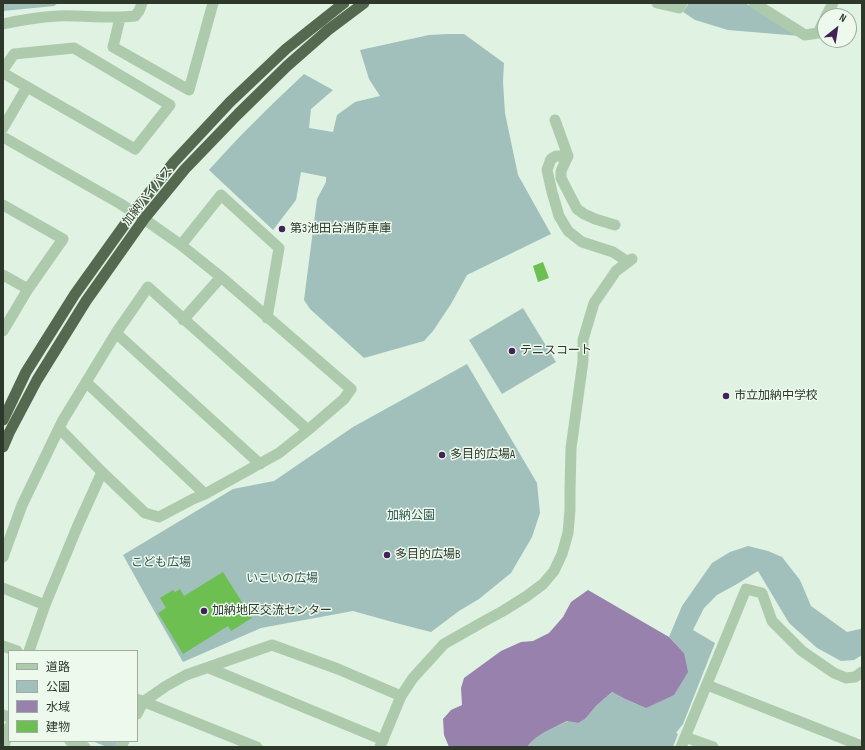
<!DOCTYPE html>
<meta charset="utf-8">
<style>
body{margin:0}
#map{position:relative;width:865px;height:750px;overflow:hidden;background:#e0f2e1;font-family:"Sofia Sans Condensed","Noto Sans JP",sans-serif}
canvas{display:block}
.frame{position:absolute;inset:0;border:4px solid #2d382b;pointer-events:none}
.legend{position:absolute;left:8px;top:650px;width:130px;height:92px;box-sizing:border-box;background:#edf9ed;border:1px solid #a0ac9f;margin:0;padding:5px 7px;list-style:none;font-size:12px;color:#2d382b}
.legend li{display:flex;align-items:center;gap:8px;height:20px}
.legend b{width:20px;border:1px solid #a0ac9f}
.north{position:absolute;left:817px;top:8px;width:40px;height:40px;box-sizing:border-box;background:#edf9ed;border:1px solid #a0ac9f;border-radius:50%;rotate:30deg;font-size:11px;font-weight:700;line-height:16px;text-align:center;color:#2d382b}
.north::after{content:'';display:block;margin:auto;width:14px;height:18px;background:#412358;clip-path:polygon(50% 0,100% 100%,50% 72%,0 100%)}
</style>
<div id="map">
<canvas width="865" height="750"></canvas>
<div class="frame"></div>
<ul class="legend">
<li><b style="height:5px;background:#aecaad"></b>道路</li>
<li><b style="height:11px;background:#a1c0bb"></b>公園</li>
<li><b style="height:11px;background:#9981ad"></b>水域</li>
<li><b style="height:11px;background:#6dbf52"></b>建物</li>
</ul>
<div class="north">N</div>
</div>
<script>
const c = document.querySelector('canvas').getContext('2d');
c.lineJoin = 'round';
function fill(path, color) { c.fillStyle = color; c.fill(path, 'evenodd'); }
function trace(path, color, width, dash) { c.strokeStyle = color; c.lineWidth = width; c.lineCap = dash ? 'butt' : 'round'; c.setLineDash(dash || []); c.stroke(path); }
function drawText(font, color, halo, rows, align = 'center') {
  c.font = font + ' "Sofia Sans Condensed","Noto Sans JP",sans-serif'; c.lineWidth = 3; c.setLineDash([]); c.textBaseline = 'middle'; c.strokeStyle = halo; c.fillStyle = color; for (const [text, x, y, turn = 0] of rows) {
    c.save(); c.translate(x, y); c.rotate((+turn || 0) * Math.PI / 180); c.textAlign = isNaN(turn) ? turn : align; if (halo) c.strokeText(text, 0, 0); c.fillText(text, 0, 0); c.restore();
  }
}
fill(new Path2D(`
 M3 3H58L54 6 3 11Z
 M689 3H745L800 36 728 30 695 20 683 12Z
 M448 34H464L504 63 503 82 505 113 518 175 551 234 467 275 451 304 433 331 424 341 364 358 310 309 304 300 317 199 326 182V177L301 172 296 200 273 230 209 170C239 136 271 105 304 74L333 90 311 109 309 128 333 132 337 115 355 102 380 96 369 79 360 50 429 35Z
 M523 308 556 362 502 394 469 340Z
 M467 364 537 483 540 513 532 537 511 573 479 599 459 611 431 632 396 623 353 611 261 628 183 662 148 600 123 555 233 489 274 481 353 427Z
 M748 546 768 551 782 557 800 580 811 606 847 632 860 629 862 628V655L854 660 841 661 817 648 789 623 758 571 737 584 717 595 704 608 693 630 715 643 683 724 676 733 678 734 673 747H527C536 734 554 728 568 721L578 723 585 719 597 705 612 692 625 699 646 708 684 653 669 637 682 606 712 563 730 552Z
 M92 741H118L115 747H107Z`), '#a1c0bb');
fill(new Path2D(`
 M588 590 669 637 684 653 688 672 674 695 646 708 625 699 612 692 597 705 585 719 578 723 567 721C554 728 536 734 527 747H449L444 735 443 719 451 710 462 705 461 688 464 678 501 651 521 642 533 641 549 633 563 617 571 602Z`), '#9981ad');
fill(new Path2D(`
 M543 262 549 278 538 282 533 266Z
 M223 572 252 618 231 631 228 626 183 654 158 613 166 608 160 598 173 590 175 592 180 589 184 596Z`), '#6dbf52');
trace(new Path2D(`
 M657 3 679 8 682 3
 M754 3 805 35 818 33 825 19
 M826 16 833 3
 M120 18 113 47 189 90 213 3
 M3 24C21 20 40 17 58 16 83 15 109 19 135 16L139 11 142 3
 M3 70 14 54 74 48 170 105 135 149 3 73
 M555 120 568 156 561 171V178L577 209 584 214 595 219 615 225
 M3 128 27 87
 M565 161 561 156H556L551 159 547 170 552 192 559 216 568 231 582 242 613 252 628 262
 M3 205 63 239 28 289 3 331
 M181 245 221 195 279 248 267 318
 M3 275 28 289
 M183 320 221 277
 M116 333 260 464
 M86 382 205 494
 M59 428 102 472 145 513 159 517 193 499 205 494 279 453 308 430 344 399 351 389 221 277 181 245 144 219
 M3 557 22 505 63 420 116 333 148 287 308 430
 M3 588 45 605
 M29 651 45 605 78 525 102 472
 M209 668 383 740
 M707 685 862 746
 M137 714 143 702 166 686 186 675 272 645 338 669 401 696
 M3 715 9 717
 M685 737 713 747
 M70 741 85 747
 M4 747 9 727
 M121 747 124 741
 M681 747 746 589 762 593 772 621 802 651 834 673 846 678 855 677 862 672`), '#aecaad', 11);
trace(new Path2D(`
 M3 137 119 203 141 217
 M3 646 17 651
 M137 699 257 747
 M380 747 401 696 413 678 444 644 481 623 503 611 527 596 543 584 554 571 562 554 568 533 570 510V491L571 448 583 361V340L588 323 594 303 616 271 632 259`), '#aecaad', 11);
trace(new Path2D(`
 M3 420 26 372 75 294 133 213 174 162 230 102 286 49 344 3
 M3 447 9 433 37 380 86 301 144 219 185 169 238 114 287 66 328 30 364 3`), '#546950', 11);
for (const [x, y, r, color] of [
 [282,229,4,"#412358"],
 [512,351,4,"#412358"],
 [726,396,4,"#412358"],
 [442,455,4,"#412358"],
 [387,555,4,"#412358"],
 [204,611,4,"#412358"]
]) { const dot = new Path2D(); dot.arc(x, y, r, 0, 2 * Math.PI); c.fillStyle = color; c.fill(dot); trace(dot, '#edf9ed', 1.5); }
drawText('12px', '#2d382b', '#edf9ed', [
 ["加納バイパス",148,196,-52]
]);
drawText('12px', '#2d382b', '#edf9ed', [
 ["第3池田台消防車庫",290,229],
 ["テニスコート",520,351],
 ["市立加納中学校",734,396],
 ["多目的広場A",450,455],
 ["多目的広場B",395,555],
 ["加納地区交流センター",212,611]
], 'left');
drawText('12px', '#305551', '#edf9ed', [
 ["加納公園",411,516],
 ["こども広場",161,563],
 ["いこいの広場",282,579]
]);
</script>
